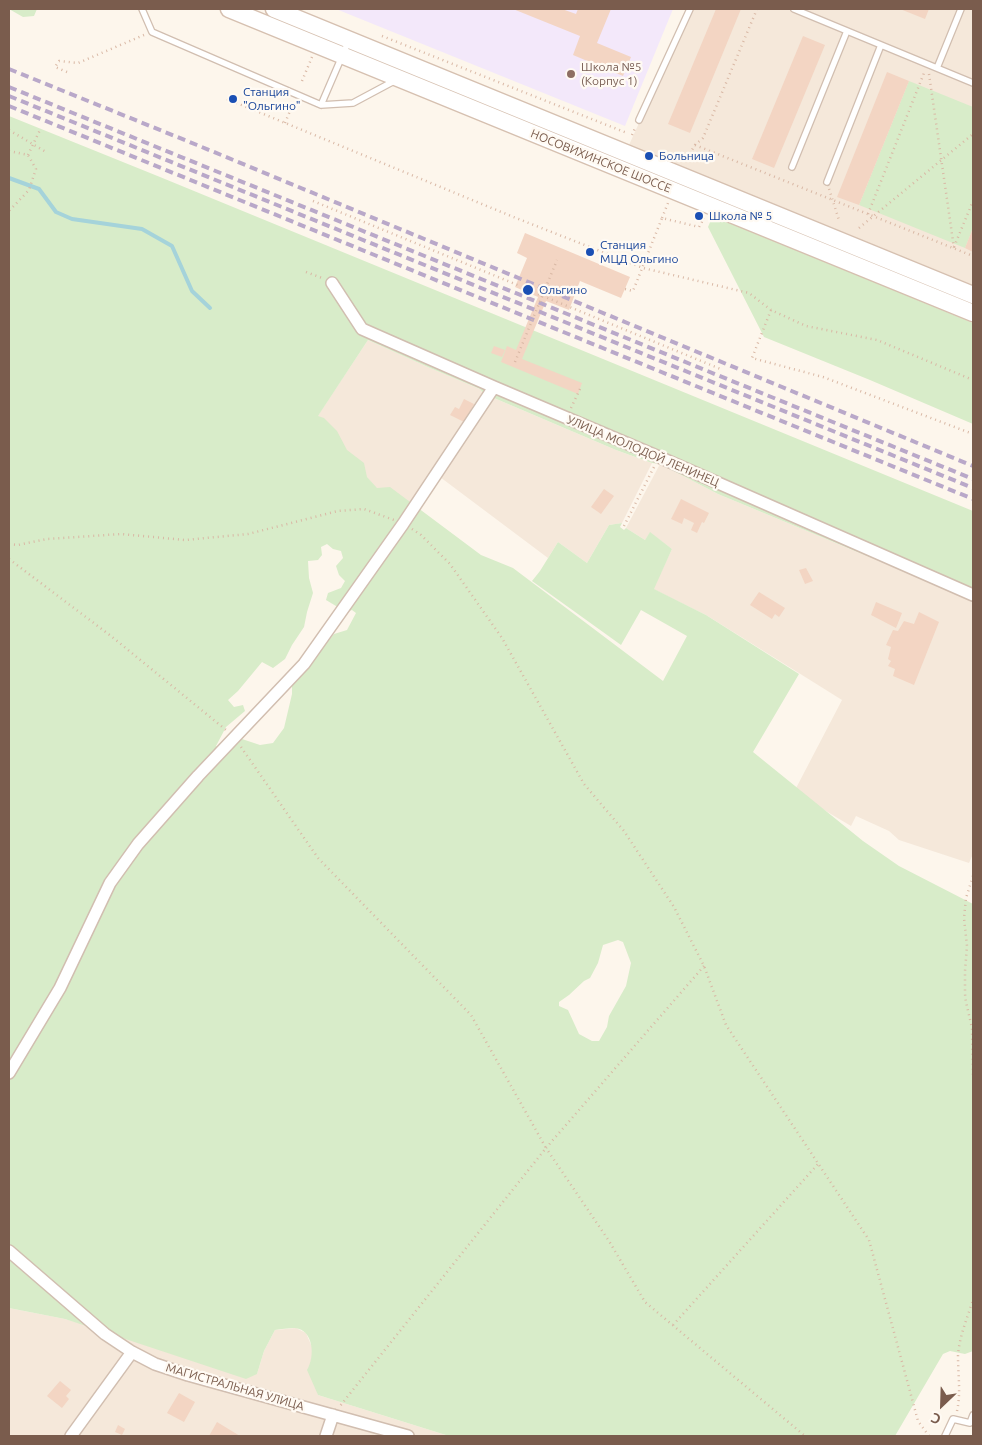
<!DOCTYPE html>
<meta charset="utf-8">
<style>
body{margin:0}
#map{position:relative;width:982px;height:1445px;overflow:hidden;background:#fdf6ec;font-family:Ubuntu,sans-serif}
canvas{display:block}
.frame{position:absolute;inset:0;border:10px solid #7a5c4d;pointer-events:none}
.north{position:absolute;left:917px;top:1380px;width:50px;height:50px;-webkit-text-stroke:4px #fffaf3;paint-order:stroke;rotate:204deg;font-size:14px;font-weight:700;line-height:20px;text-align:center;color:#7a5c4d}
.north::after{content:'';display:block;margin:auto;width:18px;height:22px;background:#7a5c4d;clip-path:polygon(50% 0,100% 100%,50% 72%,0 100%)}
</style>
<div id="map">
<canvas width="982" height="1445"></canvas>
<div class="frame"></div>
<div class="north">С</div>
</div>
<script>
const c = document.querySelector('canvas').getContext('2d');
c.lineJoin = 'round';
function fill(path, color) { c.fillStyle = color; c.fill(path, 'evenodd'); }
function trace(path, color, width, dash) { c.strokeStyle = color; c.lineWidth = width; c.lineCap = dash ? 'butt' : 'round'; c.setLineDash(dash || []); c.stroke(path); }
function drawText(font, color, halo, rows, align = 'center') {
  c.font = font + ' Ubuntu,sans-serif'; c.lineWidth = 4.5; c.setLineDash([]); c.textBaseline = 'middle'; c.strokeStyle = halo; c.fillStyle = color; for (const [text, x, y, turn = 0] of rows) {
    c.save(); c.translate(x, y); c.rotate((+turn || 0) * Math.PI / 180); c.textAlign = isNaN(turn) ? turn : align; if (halo) c.strokeText(text, 0, 0); c.fillText(text, 0, 0); c.restore();
  }
}
fill(new Path2D(`
 M691 9H973V285L629 145Z
 M368 340 430 368 480 389 484 394 408 508 375 487 317 417Z
 M494 398 616 450 652 463 622 523 609 525 587 563 558 542 548 558 440 477Z
 M660 464 718 494 973 600V854L969 863 899 840 889 831 856 816 851 826 794 792 842 700 706 615 653 589 672 549 650 533 645 540 626 528Z
 M9 1308 65 1319 257 1374 264 1351 275 1330 296 1328 306 1333 312 1347V1362L318 1395 449 1436H9Z`), '#f5e8da');
fill(new Path2D(`
 M336 9H673L625 126Z`), '#f3e8fa');
fill(new Path2D(`
 M9 9H37L34 16 23 17Z
 M909 81 973 107V228L965 248 859 205Z
 M9 116 160 177 973 511V600L718 494 660 464 652 463 616 450 494 398 484 394 480 389 430 368 368 340 318 416 324 418 337 431 347 450 364 463 367 477 377 488 390 487 481 555 513 568 663 681 687 636 641 610 621 645 532 581 540 571 558 542 587 563 609 525 622 523 620 527 624 530 626 528 645 540 650 532 672 549 654 589 706 615 799 674 753 752 863 841 899 866 973 904V1351L965 1354 950 1351 943 1354 895 1436H449L318 1395 307 1370C315 1357 314 1330 295 1328 288 1328 281 1329 275 1330L264 1351 257 1374 246 1379 65 1319 9 1308ZM327 544 333 549 341 551 343 558 336 566 339 575 345 581 341 588 328 593 326 600 346 612 352 610 356 613 347 630 334 634 292 685V694L284 728 273 743 260 745 242 739 223 752 216 746 226 727 245 711 243 705 234 707 228 700 238 691 262 662 273 668 285 659 292 645 304 627 307 612 313 593 309 578 308 561 318 560 322 555 321 547ZM618 940 623 942 631 963 626 986 609 1016 607 1027 599 1041H592L579 1034 568 1010 559 1006V1002L569 995 584 981 590 978 598 963 603 945Z
 M713 215 973 323V424L870 380 764 337 708 227Z`), '#d8ecc9');
trace(new Path2D(`
 M9 178 39 189 56 212 72 219 142 229 172 246 192 291 210 308`), '#a5d3da', 4);
fill(new Path2D(`
 M513 9H562L576 14 578 9H611L597 43 631 57 623 76 573 55 580 36Z
 M716 9H741L690 133 668 124Z
 M900 9H929L925 19Z
 M803 36 825 45 774 168 752 159Z
 M887 72 909 81 859 205 837 197Z
 M973 228V252L965 248Z
 M525 233 630 277 621 298 580 281 569 310 546 301 522 359 582 383 578 394 501 362 507 346 516 350 538 297 515 287 527 258 517 253Z
 M494 346 505 350 502 357 491 353Z
 M464 399 474 404 464 422 450 415 455 407 459 409Z
 M604 489 614 496 601 514 591 507Z
 M681 499 709 513 704 523 702 522 697 533 691 530 694 523 684 518 682 524 671 519Z
 M806 568 813 581 805 584 799 570Z
 M759 592 785 608 779 617 775 614 772 619 750 605Z
 M876 602 902 613 896 628 871 615Z
 M919 612 939 622 914 685 893 676 895 669 888 666 891 661 888 659 891 647 886 645 893 630 898 631 904 621 914 624Z
 M60 1381 71 1390 66 1396 69 1399 62 1408 47 1396Z
 M179 1393 195 1402 184 1422 167 1413Z
 M217 1422 240 1436H209Z
 M118 1425 125 1429 122 1435 115 1432Z`), '#f3d5c3');
const service = new Path2D(`
 M142 9 152 32 321 105 353 103 396 80
 M794 9 973 83
 M937 68 961 9
 M321 105 349 40
 M639 120 690 9
 M792 167 847 31
 M827 182 881 45
 M945 1436 953 1419 970 1423 973 1415`);
const minor = new Path2D(`
 M332 283 362 329 494 387 659 457 973 595
 M9 1073 60 988 110 883 138 844 198 776 304 664 403 524 494 387
 M9 1251 105 1334 132 1352 155 1364 188 1375 408 1436
 M71 1436 132 1352
 M326 1436 333 1415`);
const secondary = new Path2D(`
 M229 9 973 313
 M274 9 973 295`);
trace(service, '#d1beb0', 8);
trace(minor, '#d1beb0', 14);
trace(secondary, '#d6c0b0', 19);
trace(new Path2D(`
 M382 36 627 133
 M67 72 55 67 59 61 78 63 144 35
 M929 74 954 248
 M302 81 312 57
 M227 99 511 216 643 268 749 293 771 310 806 326 877 340 973 380
 M285 123 290 111
 M9 130 46 152
 M632 135 636 126
 M695 145 973 256
 M9 151 28 155 36 169 29 190 9 211
 M28 155 40 130
 M687 158 695 145 703 138 757 9
 M829 189 839 220
 M313 201 520 286
 M868 214 924 73
 M662 218 668 203
 M859 228 973 134
 M954 247 973 201
 M306 272 322 278
 M625 289 633 291 662 218 699 227 704 218
 M538 294 723 370
 M771 310 752 358 823 377 973 434
 M571 408 580 389
 M624 526 654 467
 M412 529 421 535 450 564 502 638 584 784 624 831 674 907 704 966 726 1025 869 1240 918 1421 929 1436
 M9 544 18 545 47 539 121 534 185 540 248 534 338 511 364 509 394 520
 M9 559 111 636 226 730
 M241 747 318 858 471 1015 546 1148 340 1406
 M973 876 966 898 964 918 967 946 965 971V994L966 1002 972 1028 973 1078
 M704 966 546 1148 609 1241 645 1302 805 1436
 M673 1325 818 1164
 M957 1411C961 1393 958 1375 958 1356 959 1337 967 1319 973 1300`), '#d9b8a5', 2.5, [1, 4]);
trace(service, '#fff', 5.5);
trace(minor, '#fff', 11);
trace(secondary, '#fff', 16);
trace(new Path2D(`
 M9 69 197 145 973 466
 M9 87 973 479
 M9 96 973 488
 M9 106 973 499`), '#b9a8c9', 4, [8, 5]);
trace(new Path2D(`
 M515 362 557 260`), '#d9b8a5', 2.5, [1, 4]);
for (const [x, y, r, color] of [
 [571,74,5,"#8d6e63"],
 [233,99,5,"#1a4fb4"],
 [649,156,5,"#1a4fb4"],
 [699,216,5,"#1a4fb4"],
 [590,252,5,"#1a4fb4"],
 [528,290,6,"#1a4fb4"]
]) { const dot = new Path2D(); dot.arc(x, y, r, 0, 2 * Math.PI); c.fillStyle = color; c.fill(dot); trace(dot, '#fffaf3', 2); }
drawText('12px', '#785e54', '#fffaf3', [
 ["Школа №5",581,67],
 ["(Корпус 1)",581,81]
], 'left');
drawText('12px', '#164399', '#fffaf3', [
 ["Станция",243,92],
 ["\"Ольгино\"",243,106],
 ["Больница",659,156],
 ["Школа № 5",709,216],
 ["Станция",600,245],
 ["МЦД Ольгино",600,259],
 ["Ольгино",539,290]
], 'left');
drawText('12px', '#7a5c4d', '#fffaf3', [
 ["НОСОВИХИНСКОЕ ШОССЕ",601,161,22],
 ["УЛИЦА МОЛОДОЙ ЛЕНИНЕЦ",643,451,23],
 ["МАГИСТРАЛЬНАЯ УЛИЦА",235,1387,16]
]);
</script>
